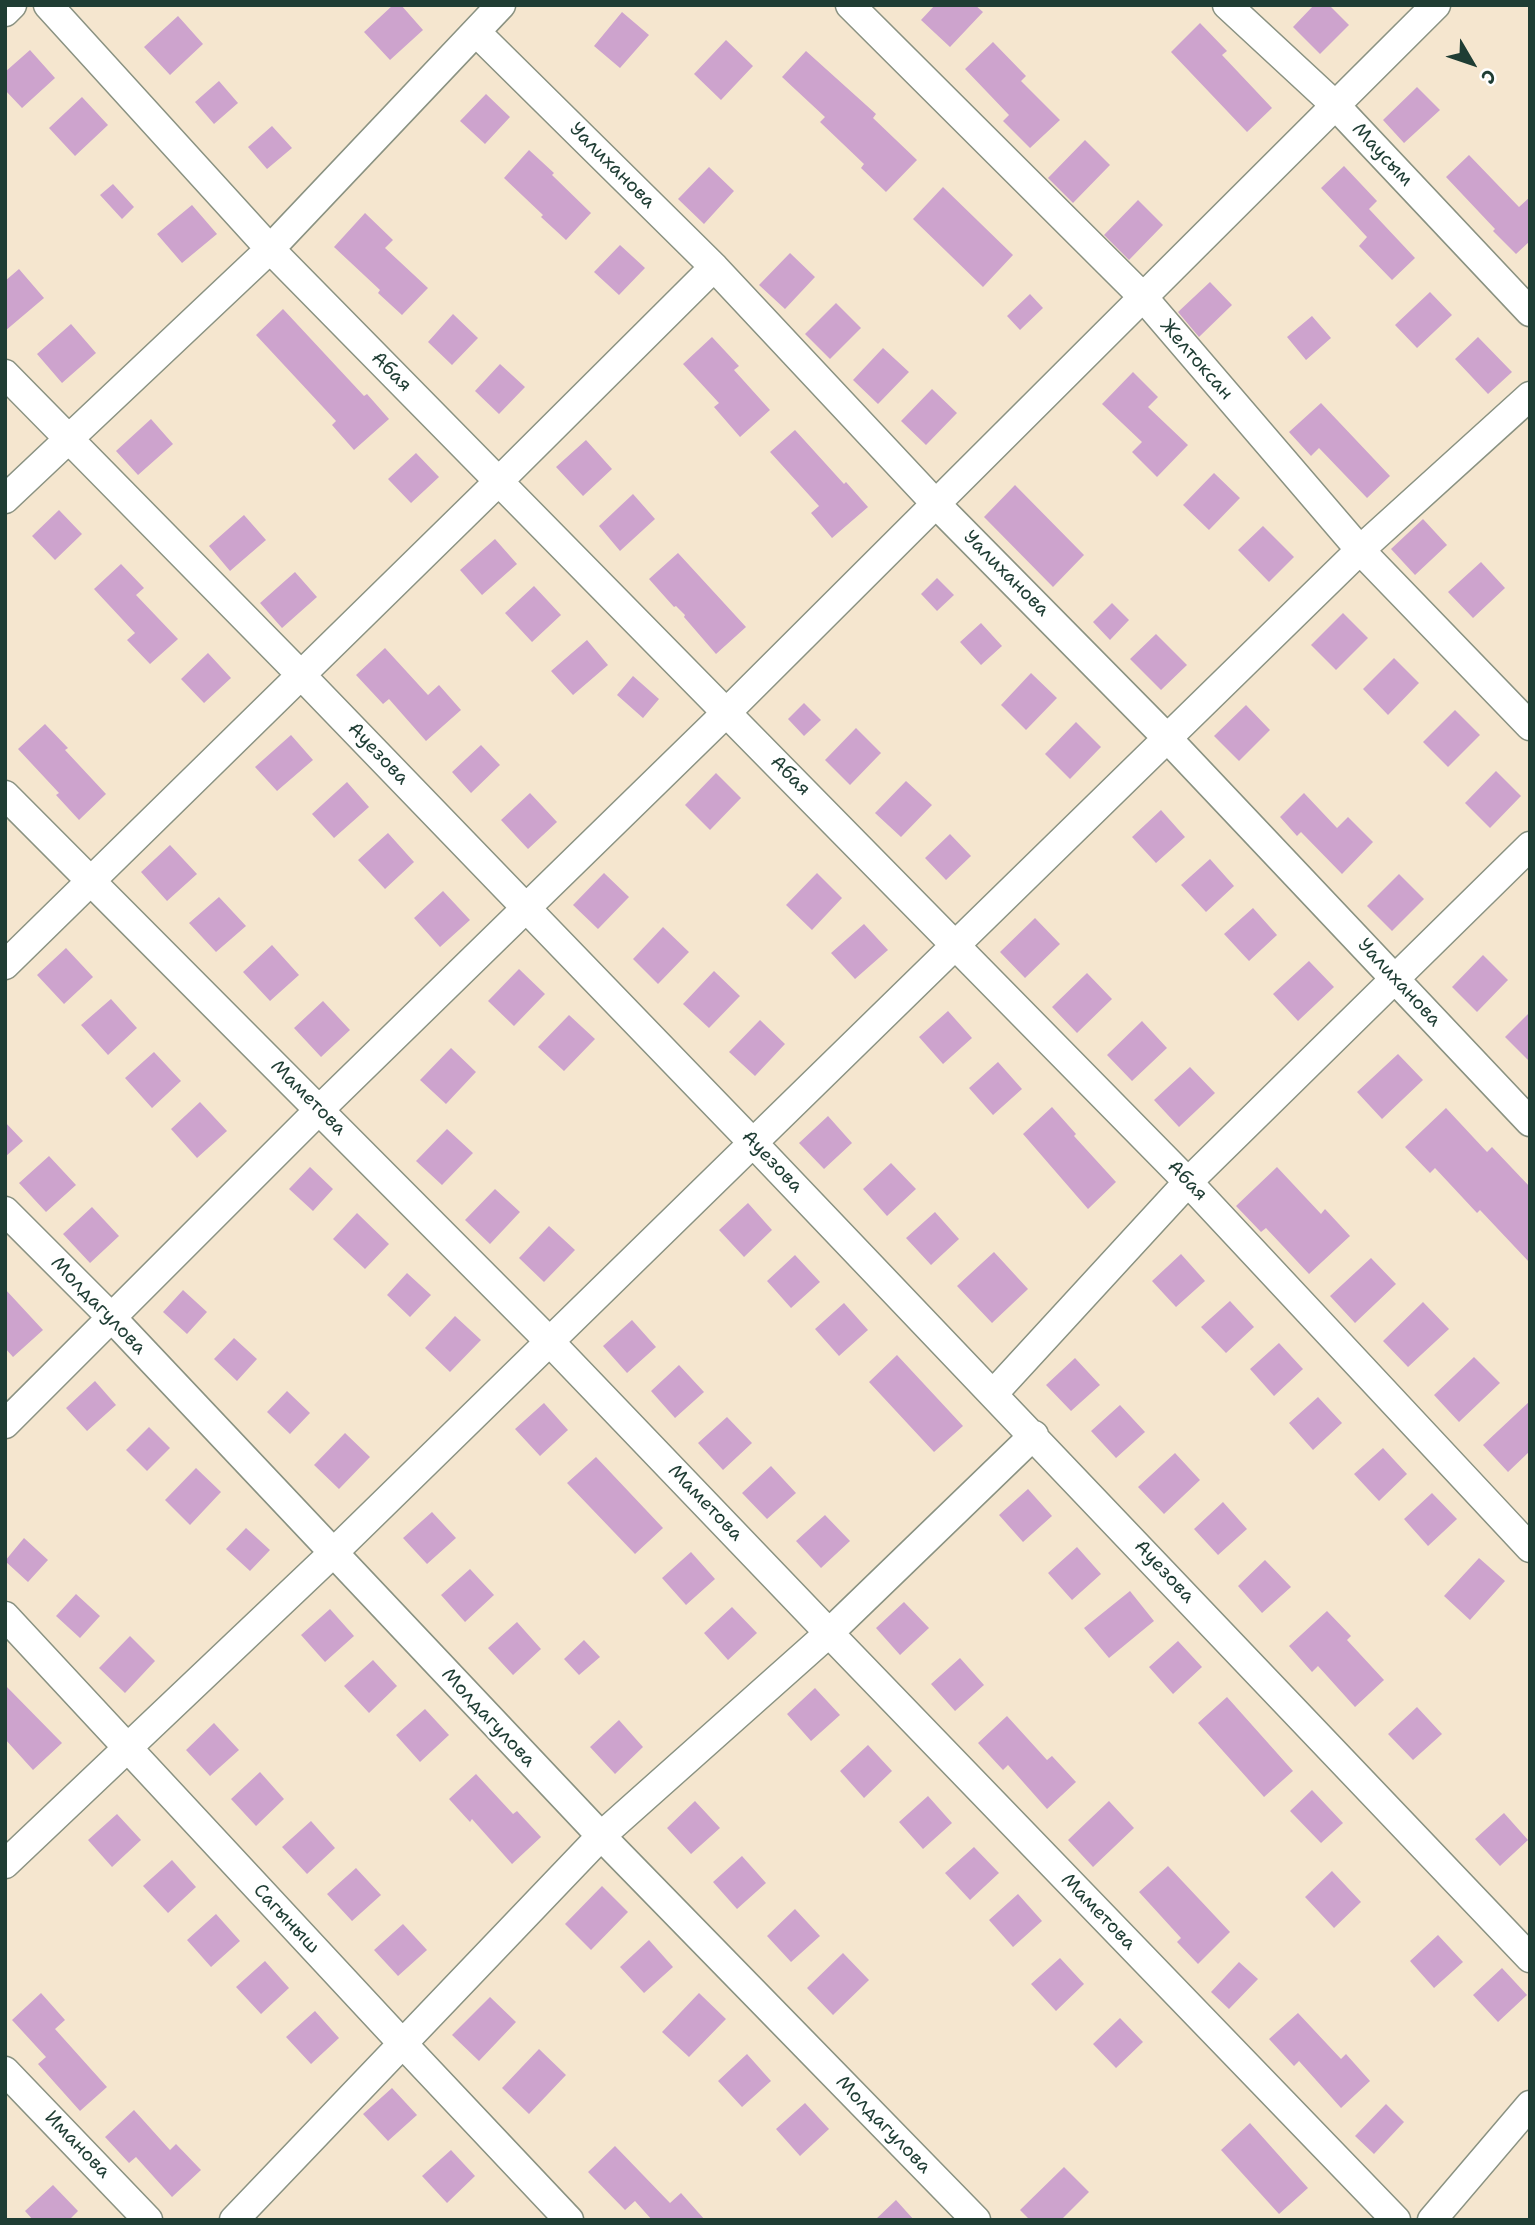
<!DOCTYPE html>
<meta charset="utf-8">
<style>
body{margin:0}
#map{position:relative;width:1535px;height:2225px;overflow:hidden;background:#f5e6cf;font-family:"Shantell Sans",sans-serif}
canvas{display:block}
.frame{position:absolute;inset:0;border:7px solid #1f3d34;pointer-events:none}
.north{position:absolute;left:1437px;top:28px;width:70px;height:70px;-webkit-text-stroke:5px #fff;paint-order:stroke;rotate:129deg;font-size:19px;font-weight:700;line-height:28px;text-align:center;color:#1f3d34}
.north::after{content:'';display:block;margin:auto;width:24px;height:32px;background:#1f3d34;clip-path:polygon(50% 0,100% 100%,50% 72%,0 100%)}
</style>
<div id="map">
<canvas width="1535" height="2225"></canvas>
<div class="frame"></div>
<div class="north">С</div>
</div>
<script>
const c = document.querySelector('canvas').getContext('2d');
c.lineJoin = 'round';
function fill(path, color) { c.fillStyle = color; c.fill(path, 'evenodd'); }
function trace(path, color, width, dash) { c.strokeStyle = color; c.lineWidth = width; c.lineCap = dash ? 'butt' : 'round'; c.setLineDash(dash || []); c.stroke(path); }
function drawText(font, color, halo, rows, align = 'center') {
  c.font = font + ' "Shantell Sans",sans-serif'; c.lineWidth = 6; c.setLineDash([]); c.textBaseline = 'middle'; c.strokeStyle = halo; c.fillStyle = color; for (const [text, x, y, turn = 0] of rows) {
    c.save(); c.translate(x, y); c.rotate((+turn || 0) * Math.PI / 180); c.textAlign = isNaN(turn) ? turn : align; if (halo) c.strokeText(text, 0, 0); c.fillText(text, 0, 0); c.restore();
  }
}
fill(new Path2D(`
 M393 5H401L423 30 390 60 364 32Z
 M935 5H975L983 12 950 47 921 20Z
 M1314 5H1329L1349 25 1320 54 1293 27Z
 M622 12 649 35 620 68 594 46Z
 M178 16 203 44 170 75 144 47Z
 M1200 23 1227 51 1222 55 1272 108 1247 132 1171 52Z
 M726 40 753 66 721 100 694 74Z
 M993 42 1026 76 1021 81 1060 120 1030 148 1003 121 1009 115 965 69Z
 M30 50 55 78 22 108 5 90V72Z
 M806 51 876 114 873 118 917 160 886 192 861 168 864 164 820 122 825 117 782 77Z
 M219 81 238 103 214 124 195 102Z
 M1417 87 1440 110 1404 143 1383 120Z
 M486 94 510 117 485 144 460 121Z
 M82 97 108 125 75 156 49 128Z
 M272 126 292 148 267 169 248 147Z
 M1085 140 1110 165 1073 203 1048 178Z
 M529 150 554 173 552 175 591 213 566 240 541 217 543 215 504 178Z
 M1469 155 1519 207 1530 197V241L1516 254 1493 231 1495 229 1446 177Z
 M1344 166 1377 201 1369 209 1415 258 1392 280 1359 246 1367 237 1321 188Z
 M709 167 734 191 704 224 678 199Z
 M113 184 134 207 122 219 100 195Z
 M943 187 1013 255 983 287 913 219Z
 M1138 200 1163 225 1129 260 1104 235Z
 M192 205 217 234 182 263 157 234Z
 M365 213 393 240 385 248 428 288 402 315 378 293 380 290 334 247Z
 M620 245 645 268 619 295 594 272Z
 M790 253 815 277 785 309 759 285Z
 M19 269 44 298 5 331V281Z
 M1210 282 1232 305 1199 337 1178 312Z
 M1430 292 1452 315 1417 348 1395 325Z
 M1030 294 1043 308 1020 330 1007 316Z
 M836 303 861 328 830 359 805 334Z
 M283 309 364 396 367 394 389 419 354 450 332 425 336 421 256 335Z
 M453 314 478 338 452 365 428 342Z
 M1312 316 1331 338 1306 360 1287 337Z
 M71 324 96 353 62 383 37 354Z
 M712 337 739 366 734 370 770 410 740 437 714 407 719 403 683 364Z
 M1478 337 1512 372 1488 394 1455 359Z
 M883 348 909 372 878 404 853 380Z
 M500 364 525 387 499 414 475 391Z
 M1133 372 1158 397 1148 407 1188 445 1157 477 1132 452 1142 442 1102 404Z
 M932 389 957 413 926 445 901 421Z
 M1321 403 1390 476 1367 498 1319 448 1311 456 1289 432Z
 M151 419 173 444 138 475 116 451Z
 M795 430 844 484 846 482 868 507 832 538 811 513 819 506 770 452Z
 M586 440 612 469 583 496 556 467Z
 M416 453 439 477 411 503 388 479Z
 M1214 473 1240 498 1209 530 1183 505Z
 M1015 485 1084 555 1053 587 984 517Z
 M633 494 655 519 620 551 599 526Z
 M59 510 82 534 55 560 32 536Z
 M244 515 266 540 230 571 209 546Z
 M1423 519 1447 545 1415 575 1391 549Z
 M1263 526 1294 557 1269 582 1238 550Z
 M495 539 517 564 482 595 460 570Z
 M678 553 746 627 716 654 684 617 685 615 676 606 674 607 649 579Z
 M1481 562 1505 588 1473 618 1448 592Z
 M121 564 144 588 136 595 178 639 150 664 127 640 135 633 94 589Z
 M295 572 317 597 282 628 260 603Z
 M937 578 954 595 937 611 921 594Z
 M534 586 561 615 532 642 505 613Z
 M1112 603 1129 620 1110 640 1093 622Z
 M1343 613 1368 638 1336 670 1311 645Z
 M981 623 1002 646 981 665 960 642Z
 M1156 634 1187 665 1161 690 1130 659Z
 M587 640 608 665 573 695 551 671Z
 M385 648 428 695 439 685 461 710 426 741 389 699 383 704 356 675Z
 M208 653 231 678 204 703 181 679Z
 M1394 658 1419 683 1388 715 1363 689Z
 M1031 673 1057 698 1026 730 1001 705Z
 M633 676 659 699 643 718 617 695Z
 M804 703 821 720 804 736 788 719Z
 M1246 705 1270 730 1239 761 1214 736Z
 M1455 710 1480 735 1448 767 1423 742Z
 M1076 722 1101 747 1070 779 1045 754Z
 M45 724 68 748 65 750 106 794 79 820 56 795 59 793 18 749Z
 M856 728 881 753 850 785 825 760Z
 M291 735 313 760 277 791 255 767Z
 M481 745 500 765 471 793 452 772Z
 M1496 771 1521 796 1490 828 1465 803Z
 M716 773 741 798 710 830 685 805Z
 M906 781 932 805 901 837 875 813Z
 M347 782 369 807 334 838 312 814Z
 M530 793 557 822 528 849 501 820Z
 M1304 793 1337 828 1348 817 1373 842 1342 874 1301 832 1297 836 1280 817Z
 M1161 810 1185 837 1156 863 1132 837Z
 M388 833 414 862 385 889 358 860Z
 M950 834 971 856 946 880 925 858Z
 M170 845 197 874 167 901 141 872Z
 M1210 859 1234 886 1206 912 1181 885Z
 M604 873 629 897 598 929 573 905Z
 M817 873 842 898 812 930 786 905Z
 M1399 874 1424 899 1392 931 1367 906Z
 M443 891 470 920 440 947 414 918Z
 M219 897 246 926 216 952 189 923Z
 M1253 908 1277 935 1249 961 1224 934Z
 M1035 918 1060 944 1025 978 1000 952Z
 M864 924 888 950 855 979 831 953Z
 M663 927 689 952 658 984 633 959Z
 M272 945 299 975 270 1001 243 972Z
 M66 948 93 977 64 1004 37 975Z
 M1483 955 1508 980 1477 1012 1452 987Z
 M1309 961 1334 987 1298 1021 1273 994Z
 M519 969 545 994 514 1026 488 1001Z
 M714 971 740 996 709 1028 683 1004Z
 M1087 973 1112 999 1077 1033 1052 1007Z
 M111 999 137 1028 108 1055 81 1025Z
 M323 1001 350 1030 321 1057 294 1028Z
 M948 1011 972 1038 943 1064 919 1037Z
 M1530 1012V1062L1505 1037Z
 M569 1015 595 1039 564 1071 538 1047Z
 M760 1020 785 1044 755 1076 729 1052Z
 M1142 1021 1167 1048 1132 1081 1107 1055Z
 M451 1048 476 1072 446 1104 420 1080Z
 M154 1052 181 1081 152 1108 125 1078Z
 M1398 1054 1423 1080 1382 1119 1357 1092Z
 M998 1062 1022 1089 993 1115 969 1088Z
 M1190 1067 1215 1093 1179 1127 1154 1100Z
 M200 1102 227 1131 197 1158 171 1129Z
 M1052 1107 1076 1134 1074 1136 1116 1182 1088 1209 1023 1134Z
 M1446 1108 1487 1152 1492 1147 1530 1187V1263L1480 1210 1477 1213 1435 1168 1430 1173 1405 1147Z
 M828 1116 852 1143 824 1169 799 1143Z
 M5 1122 23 1141 5 1157Z
 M447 1129 473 1153 442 1185 416 1161Z
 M49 1156 76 1185 46 1212 19 1183Z
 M891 1163 916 1189 887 1216 863 1189Z
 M310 1167 333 1189 313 1211 289 1189Z
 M1277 1167 1321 1214 1325 1209 1350 1236 1309 1274 1266 1228 1261 1232 1236 1206Z
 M495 1189 520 1212 490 1244 465 1220Z
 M748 1203 772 1230 744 1257 719 1230Z
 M92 1207 119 1236 90 1263 63 1234Z
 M935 1212 959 1239 931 1265 906 1238Z
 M357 1213 389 1244 365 1269 333 1239Z
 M549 1226 575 1250 544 1282 519 1258Z
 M994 1252 1028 1289 992 1323 957 1286Z
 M1181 1254 1205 1281 1176 1307 1152 1281Z
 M795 1255 820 1282 791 1308 767 1281Z
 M1371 1258 1396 1284 1355 1323 1330 1296Z
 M407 1273 431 1295 410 1317 387 1295Z
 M5 1289 43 1330 13 1357 5 1348Z
 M183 1290 207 1312 187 1334 163 1312Z
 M1230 1301 1254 1327 1226 1353 1201 1327Z
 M1423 1302 1449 1329 1408 1367 1383 1341Z
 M844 1303 868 1330 839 1356 815 1329Z
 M455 1316 481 1340 450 1372 425 1348Z
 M632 1320 656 1347 627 1373 603 1346Z
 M234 1338 257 1359 237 1381 214 1359Z
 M1279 1343 1303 1369 1274 1396 1250 1369Z
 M897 1355 963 1426 934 1452 869 1382Z
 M1474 1357 1500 1383 1459 1422 1434 1395Z
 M1075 1358 1100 1385 1071 1411 1046 1385Z
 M679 1365 704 1392 675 1418 651 1391Z
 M95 1381 116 1405 87 1431 66 1408Z
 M287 1391 310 1413 290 1434 267 1412Z
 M1318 1397 1342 1423 1313 1450 1289 1423Z
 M1530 1401V1451L1508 1472 1483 1445Z
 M544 1403 568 1430 540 1456 515 1429Z
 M1120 1405 1145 1432 1116 1458 1091 1431Z
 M727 1417 752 1443 723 1470 698 1443Z
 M149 1427 170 1448 147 1471 126 1450Z
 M345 1433 370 1457 339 1489 314 1465Z
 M1383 1448 1407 1474 1379 1501 1354 1474Z
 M1175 1453 1200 1480 1164 1514 1138 1487Z
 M596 1457 663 1528 635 1554 567 1483Z
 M771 1466 796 1493 767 1519 742 1493Z
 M196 1468 221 1492 190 1525 165 1500Z
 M1028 1489 1052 1516 1023 1542 999 1515Z
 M1432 1493 1457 1519 1428 1546 1404 1519Z
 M1223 1502 1247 1529 1218 1555 1194 1529Z
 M432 1512 456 1538 427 1564 403 1538Z
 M825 1515 850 1541 821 1568 796 1541Z
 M246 1528 270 1550 250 1571 226 1549Z
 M24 1538 48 1560 28 1582 5 1561Z
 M1077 1547 1101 1574 1072 1600 1048 1573Z
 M691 1552 715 1579 686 1605 662 1578Z
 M1479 1558 1505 1581 1470 1620 1444 1596Z
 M1265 1560 1291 1587 1262 1613 1238 1586Z
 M470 1569 494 1595 465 1622 441 1595Z
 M1130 1591 1154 1621 1109 1658 1084 1628Z
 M76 1594 100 1616 80 1638 56 1616Z
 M904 1602 929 1628 900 1655 876 1628Z
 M732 1607 757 1633 728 1660 704 1633Z
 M330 1609 354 1636 325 1662 301 1635Z
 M1327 1611 1351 1636 1347 1640 1384 1680 1355 1707 1318 1666 1312 1672 1289 1646Z
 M517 1622 541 1649 513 1675 488 1648Z
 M130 1636 155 1661 125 1693 99 1668Z
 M584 1640 600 1657 579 1675 564 1659Z
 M1178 1641 1202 1667 1173 1694 1149 1667Z
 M960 1658 984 1685 955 1711 931 1684Z
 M373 1660 397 1686 369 1713 344 1686Z
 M5 1685 62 1743 33 1770 5 1739Z
 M815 1688 840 1715 811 1741 787 1714Z
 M1227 1697 1293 1771 1264 1797 1198 1723Z
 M1417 1707 1442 1734 1413 1760 1388 1734Z
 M425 1709 449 1735 420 1762 396 1735Z
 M1007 1716 1047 1760 1052 1756 1076 1782 1047 1809 1008 1765 1003 1770 978 1743Z
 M619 1720 643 1747 615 1774 590 1747Z
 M214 1723 239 1750 210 1776 186 1750Z
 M868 1745 892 1771 864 1798 840 1771Z
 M260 1772 284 1799 256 1826 231 1799Z
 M476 1774 513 1814 517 1811 541 1837 512 1864 472 1819 470 1822 449 1799Z
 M1312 1790 1343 1823 1321 1843 1290 1811Z
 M928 1796 952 1823 923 1849 899 1822Z
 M695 1801 720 1828 691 1854 667 1828Z
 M1109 1801 1134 1828 1093 1867 1068 1840Z
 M1504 1813 1528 1840 1500 1866 1475 1839Z
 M117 1814 141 1840 112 1867 88 1840Z
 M311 1821 335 1848 307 1874 282 1847Z
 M974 1847 999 1873 970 1900 945 1873Z
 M742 1856 766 1883 737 1909 713 1882Z
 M172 1860 196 1887 168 1913 143 1886Z
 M1168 1866 1230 1932 1198 1964 1177 1942 1181 1938 1139 1892Z
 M356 1868 381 1895 352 1921 327 1894Z
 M1332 1871 1361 1902 1334 1928 1305 1897Z
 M602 1886 628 1912 591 1950 565 1924Z
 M1018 1894 1042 1921 1013 1947 989 1920Z
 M795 1909 820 1936 791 1962 767 1936Z
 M216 1914 240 1941 211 1967 187 1940Z
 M403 1924 427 1950 398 1976 374 1950Z
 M1438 1935 1463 1962 1434 1988 1410 1961Z
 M649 1940 673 1967 644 1993 620 1967Z
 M843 1953 869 1980 833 2015 807 1988Z
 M1060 1958 1084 1984 1056 2011 1031 1984Z
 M265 1961 289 1988 261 2014 236 1987Z
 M1239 1962 1258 1979 1229 2009 1211 1992Z
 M1502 1968 1527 1995 1498 2022 1473 1995Z
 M41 1993 65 2020 55 2029 107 2087 80 2111 38 2064 46 2057 12 2020Z
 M699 1993 726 2019 689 2057 662 2032Z
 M490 1997 516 2022 479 2061 452 2035Z
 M315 2011 339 2038 311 2064 286 2037Z
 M1298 2013 1341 2059 1346 2054 1370 2081 1341 2108 1299 2061 1294 2066 1269 2039Z
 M1120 2018 1143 2042 1116 2068 1093 2044Z
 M539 2049 566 2075 529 2114 502 2088Z
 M747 2054 771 2081 742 2107 718 2081Z
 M392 2088 417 2115 388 2141 363 2114Z
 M805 2103 829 2129 800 2156 776 2129Z
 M1386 2104 1404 2122 1374 2154 1355 2136Z
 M134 2110 170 2150 176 2144 201 2170 172 2197 136 2157 129 2163 105 2137Z
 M1250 2123 1308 2188 1279 2214 1221 2150Z
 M615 2146 670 2203 681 2193 705 2220H652L635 2201 625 2210 588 2172Z
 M451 2150 475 2176 447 2203 422 2176Z
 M1064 2167 1089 2192 1061 2220H1030L1020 2210Z
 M53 2185 78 2211 69 2220H33L25 2211Z
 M896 2200 914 2220H875Z`), '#cda3cd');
const minor = new Path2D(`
 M48 5 270 249 1188 1182 1530 1548
 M850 5 1143 297 1360 550 1530 726
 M1227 5 1335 105 1530 312
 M5 12 12 5
 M476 32 714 267 936 504 1168 739 1530 1122
 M5 374 301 675 754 1144 1530 1958
 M5 499 270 249 501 5
 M5 795 550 1342 829 1633 1396 2220
 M5 965 499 481 714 267
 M5 1211 112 1318 601 1836 976 2220
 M994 1393 1188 1182 1530 846
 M5 1424 319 1110 727 712 1436 5
 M5 1616 403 2044 569 2220
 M5 1864 333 1553 1360 550 1530 396
 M5 2071 148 2220
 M234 2220 601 1836 829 1633 1034 1435
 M1432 2220 1530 2105`);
trace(minor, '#8a9282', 31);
trace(minor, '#fff', 28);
drawText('19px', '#1f3d34', '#fff', [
 ["Маусым",1382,155,47],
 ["Уалиханова",612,166,45],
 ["Желтоксан",1196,360,49],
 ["Абая",391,372,45],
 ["Уалиханова",1006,574,45],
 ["Ауезова",378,754,46],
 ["Абая",790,776,45],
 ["Уалиханова",1399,983,47],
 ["Маметова",308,1098,45],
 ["Ауезова",772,1162,46],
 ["Абая",1187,1181,46],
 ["Молдагулова",98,1306,46],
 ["Маметова",705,1503,46],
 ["Ауезова",1164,1572,47],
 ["Молдагулова",488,1718,47],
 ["Маметова",1098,1912,46],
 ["Сагыныш",286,1919,47],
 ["Молдагулова",883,2125,46],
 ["Иманова",77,2145,46]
]);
</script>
